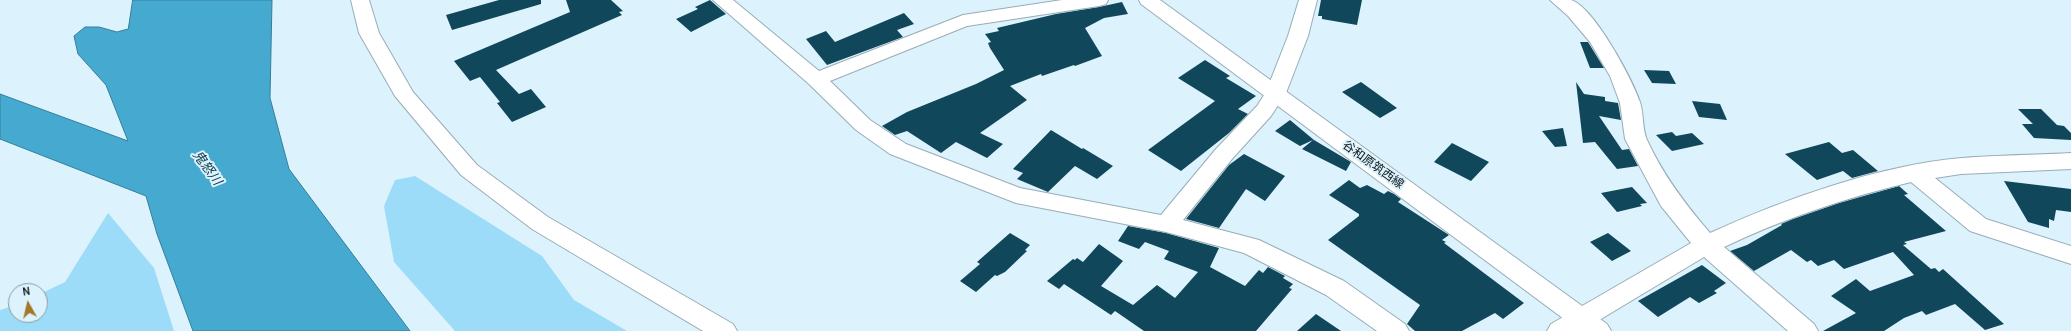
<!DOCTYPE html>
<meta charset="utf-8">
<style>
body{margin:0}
#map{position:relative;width:2071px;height:331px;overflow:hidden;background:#dcf2fc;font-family:Karla,sans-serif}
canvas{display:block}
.north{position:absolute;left:8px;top:283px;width:40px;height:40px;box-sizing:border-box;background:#dcf2fc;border:1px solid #8a9ba2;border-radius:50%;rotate:352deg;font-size:11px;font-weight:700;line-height:16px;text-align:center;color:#10181b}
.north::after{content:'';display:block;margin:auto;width:14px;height:18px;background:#a37628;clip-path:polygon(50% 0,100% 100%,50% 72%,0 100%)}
</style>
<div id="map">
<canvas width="2071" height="331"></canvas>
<div class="north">N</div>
</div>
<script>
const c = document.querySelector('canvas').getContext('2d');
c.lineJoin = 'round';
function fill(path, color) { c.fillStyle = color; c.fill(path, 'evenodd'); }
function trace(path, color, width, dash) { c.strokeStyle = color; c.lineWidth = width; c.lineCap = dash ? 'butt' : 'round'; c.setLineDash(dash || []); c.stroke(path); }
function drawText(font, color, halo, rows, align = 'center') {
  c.font = font + ' Karla,"Noto Sans JP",sans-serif'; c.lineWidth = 4; c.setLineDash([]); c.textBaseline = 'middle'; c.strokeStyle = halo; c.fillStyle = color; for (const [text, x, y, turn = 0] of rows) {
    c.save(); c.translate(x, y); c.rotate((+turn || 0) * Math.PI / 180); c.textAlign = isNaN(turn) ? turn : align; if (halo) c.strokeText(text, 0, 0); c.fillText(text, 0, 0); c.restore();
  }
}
fill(new Path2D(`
 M415 176 542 256 574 300 627 331H455L394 262 384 206 395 180Z
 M108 213 154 268 174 331H0V310L16 305V315H40V294L65 282Z`), '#9ddcf8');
const water = new Path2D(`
 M133 0H272L270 98 289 169 410 331H193L157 234 146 196 0 139V94L128 141 106 85 78 54 74 36 85 27H99L117 32 128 29Z`);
fill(water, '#46aad0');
trace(water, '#367e9a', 1);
fill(new Path2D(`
 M499 0H541V4L452 30 446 15Z
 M566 0H611L623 11 619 12 622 15 496 70 519 94 531 89 546 107 512 122 497 103 500 102 480 77 470 81 454 61 570 12Z
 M710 0 726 14 691 32 676 19 698 9 695 7Z
 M1321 0H1362L1357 25 1322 19V16H1318Z
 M1122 2 1128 14 1104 18 1085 28 1102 56 1075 66 1074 65 1042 76 1041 74 1010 86 1027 100 980 133 1003 144 987 158 956 142 941 153 907 131 895 135 882 126 907 112 976 84 1004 70 990 48 988 43 991 42 985 34 999 31 997 28 1056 14 1099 7Z
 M904 13 914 24 897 30 903 37 827 65 806 39 826 31 835 42Z
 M1580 42H1588L1604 68H1590Z
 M1205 60 1230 76 1226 78 1256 96 1238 109 1248 114 1229 133 1181 171 1148 150 1215 101 1178 78Z
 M1644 70 1669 71 1676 84 1652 83Z
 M1361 82 1397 108 1380 118 1342 92Z
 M1576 82 1584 94 1605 97V101L1618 103 1621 120 1599 116 1622 150 1629 149 1638 166 1617 169 1595 142 1583 143Z
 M1692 101 1720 104 1727 120 1699 117Z
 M2018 109H2041L2057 125 2064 126 2071 133V140L2034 138 2022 124H2033Z
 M1290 120 1314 140 1351 162 1346 171 1302 149 1313 140 1300 146 1275 131Z
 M1563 128 1567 146 1555 147 1542 131Z
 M1051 130 1082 149 1083 148 1113 166 1097 179 1075 166 1048 192 1017 179 1023 173 1013 169Z
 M1672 132 1676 136 1692 133 1704 144 1672 151 1656 135Z
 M1829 142 1842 153 1853 150 1878 171 1852 178 1843 171 1817 180 1785 154Z
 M1452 143 1489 162 1471 181 1434 162Z
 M1244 154 1285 176 1265 201 1246 189 1219 228 1186 219 1229 165Z
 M1349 180 1360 188 1367 185 1384 194 1388 191 1394 194 1401 199 1398 202 1449 235 1442 240 1446 242 1444 243 1524 303 1503 319 1495 313 1462 331H1415L1407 324 1420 305 1328 240 1359 216V214L1329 195Z
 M2004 181 2071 189V212L2056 210 2054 221 2049 219V228L2028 222Z
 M1899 186 1908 194 1904 195 1946 231 1904 242 1907 244 1903 245 1931 269 1935 268 1939 272 1943 269 2004 324 1985 330 1955 304 1926 315 1922 311 1904 318 1884 331H1823L1856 313 1831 296 1856 279 1870 291 1914 275 1893 252 1844 269 1834 260 1818 266 1811 260 1807 262 1791 250 1754 271 1730 251 1747 245 1782 225 1781 224 1793 219 1839 203Z
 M1632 187 1647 203 1640 204 1642 206 1617 212 1601 193Z
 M1128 226 1166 233 1219 248 1210 267 1245 286 1259 270 1263 273 1268 267 1285 276 1283 278 1293 284 1289 288 1292 289 1256 331H1144L1115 311 1111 315 1064 284 1059 289 1047 281 1073 259 1075 260 1077 258 1083 262 1099 244 1123 261 1101 286 1133 305 1157 285 1175 298 1198 272 1164 259 1169 251 1145 242 1139 249 1118 241Z
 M1010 233 1030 245 1025 250 1027 251 1005 272 997 276 995 275 976 292 960 281 980 264 977 262Z
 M1608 233 1631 251 1612 261 1590 242Z
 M1702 265 1726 283 1714 291 1717 293 1699 303 1690 297 1658 317 1638 301Z
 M1316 314 1341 331H1297Z`), '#10475b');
const minor = new Path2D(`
 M351 0H369L379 33 413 92 477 165 548 217 733 324 737 331H703L532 229 461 175 395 96 359 33Z
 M713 0H733L819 71 963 15 1062 0H1108L1106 4 1099 6 967 26 830 81 870 120 906 144 1020 188 1161 215 1216 149 1257 106 1266 92 1288 36 1299 0H1317L1308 36 1286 93 1271 116 1232 159 1183 220 1259 240 1344 281 1405 324 1409 331H1377L1326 295 1244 253 1166 232 1016 203 890 154 856 130 809 84Z
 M1550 0C1556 0 1565 0 1571 0 1594 7 1632 79 1640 102 1644 114 1642 129 1647 140 1663 175 1685 204 1710 233 1784 199 1880 165 1962 158 1998 155 2035 155 2071 153V169L1961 174 1935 178 1986 219 2071 246V264L1970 231 1911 182C1845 198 1785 218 1724 247L1814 324 1818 331H1788L1704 257 1581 331H1547L1551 324 1691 243 1661 206 1625 139 1620 103 1610 76 1590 42 1568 16Z`);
const major = new Path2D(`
 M1139 0H1160L1607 324 1611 331H1580L1141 4Z`);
trace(minor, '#98adb6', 2);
trace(major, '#98adb6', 2);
fill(minor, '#fff');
fill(major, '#fff');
drawText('12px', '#10181b', '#dcf2fc', [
 ["谷和原筑西線",1373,165,36]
]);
drawText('italic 13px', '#0a3748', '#dcf2fc', [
 ["鬼怒川",207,168,54]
]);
</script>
